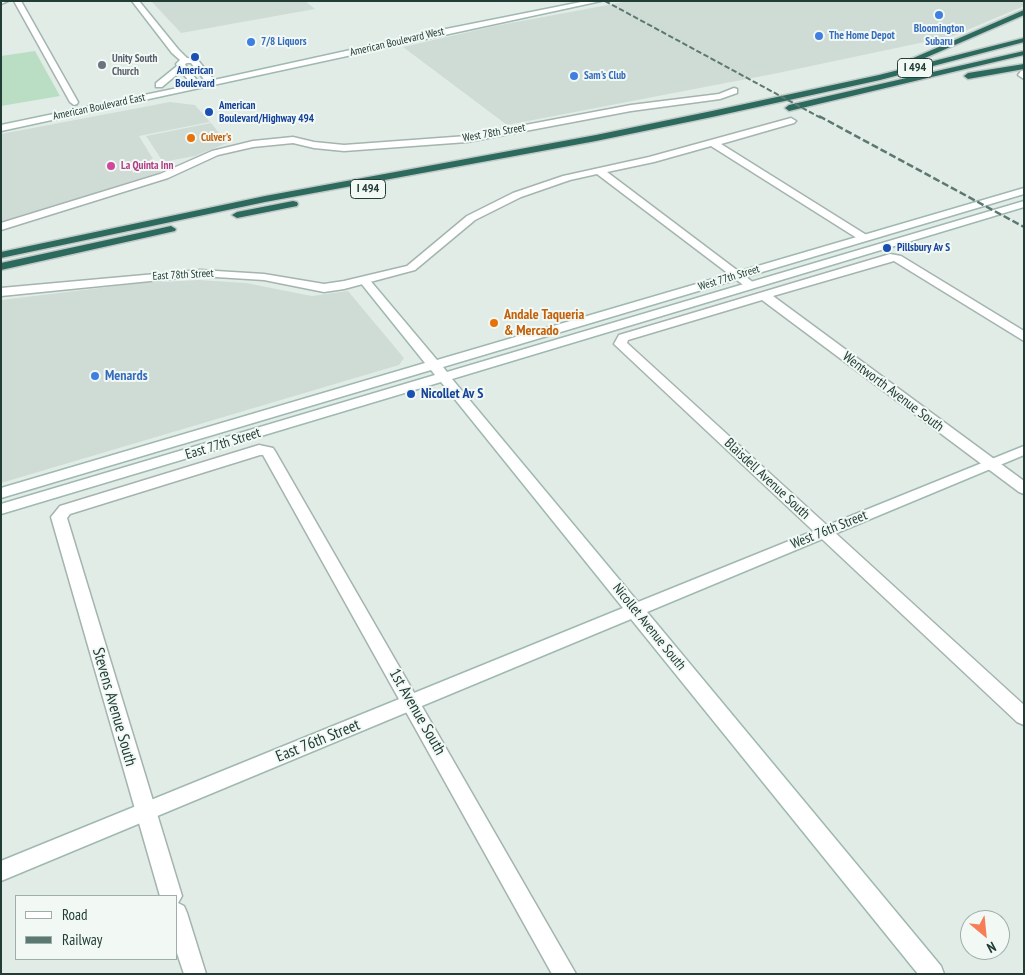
<!DOCTYPE html>
<style>
body{margin:0}
#map{position:relative;width:1025px;height:975px;overflow:hidden;background:#e1ece7;font-family:"PT Sans Narrow",sans-serif}
canvas{display:block}
.frame{position:absolute;inset:0;border:2px solid #213d36;pointer-events:none}
.legend{position:absolute;left:15px;top:895px;width:162px;height:65px;box-sizing:border-box;background:#f2f9f5;border:1px solid #9eaea9;margin:0;padding:6px 9px;list-style:none;font-size:15px;color:#213d36}
.legend li{display:flex;align-items:center;gap:10px;height:25px}
.legend b{width:25px;border:1px solid #9eaea9}
.north{position:absolute;left:960px;top:910px;width:50px;height:50px;box-sizing:border-box;background:#f2f9f5;border:1px solid #9eaea9;border-radius:50%;rotate:152deg;font-size:14px;font-weight:700;line-height:20px;text-align:center;color:#213d36}
.north::after{content:'';display:block;margin:auto;width:18px;height:22px;background:#f67e56;clip-path:polygon(50% 0,100% 100%,50% 72%,0 100%)}
</style>
<div id="map">
<canvas width="1025" height="975"></canvas>
<div class="frame"></div>
<ul class="legend">
<li><b style="height:6px;background:#fff"></b>Road</li>
<li><b style="height:6px;background:#5b7971"></b>Railway</li>
</ul>
<div class="north">N</div>
</div>
<script>
const c = document.querySelector('canvas').getContext('2d');
c.lineJoin = 'round';
function fill(path, color) { c.fillStyle = color; c.fill(path, 'evenodd'); }
function trace(path, color, width, dash) { c.strokeStyle = color; c.lineWidth = width; c.lineCap = dash ? 'butt' : 'round'; c.setLineDash(dash || []); c.stroke(path); }
function drawText(font, color, halo, rows, align = 'center') {
  c.font = font + ' "PT Sans Narrow",sans-serif'; c.lineWidth = 4; c.setLineDash([]); c.textBaseline = 'middle'; c.strokeStyle = halo; c.fillStyle = color; for (const [text, x, y, turn = 0] of rows) {
    c.save(); c.translate(x, y); c.rotate((+turn || 0) * Math.PI / 180); c.textAlign = isNaN(turn) ? turn : align; if (halo) c.strokeText(text, 0, 0); c.fillText(text, 0, 0); c.restore();
  }
}
fill(new Path2D(`
 M151 1H305L315 9 181 33Z
 M629 1H1024V6L953 36 778 73 507 125 403 47 495 26Z
 M170 102 195 105 210 122 139 136 161 172 1 222V134Z
 M211 123 227 143 195 156 163 162 146 136Z
 M199 280 246 283 312 296 348 291 404 358 399 365 1 483V300L141 283Z`), '#cfdcd6');
fill(new Path2D(`
 M35 51 60 96 1 106V56Z`), '#b9dec4');
const street = new Path2D(`
 M1 1H8L1 4Z
 M14 1H21L78 102 77 104 74 105 70 102Z
 M1021 71H1024V79L1018 75Z
 M734 88 737 89V93L720 99 631 111 467 142 344 151 314 148 293 143 253 147 218 155 168 178 1 230V223L160 174 212 151 253 141 293 137 314 142 344 145 467 136 631 105 719 94Z
 M791 118 796 121 794 123 721 144 868 236 870 238 868 240H860L711 146 654 162 607 172 754 283 756 285 754 287H746L597 174 570 180 521 197 475 220 415 270 344 289 324 292 264 280 200 276 1 296V288L200 270 264 274 324 284 344 281 407 266 467 216 513 193 563 176 649 157Z
 M890 254 901 256 1024 331V341L894 261 773 296 1024 481V494L1019 492 762 300 628 340 627 343 1024 705V725L1017 722 614 344 619 335Z
 M259 445 273 448 275 451 576 974H552L263 455H260L70 514 67 518 182 896 178 903 184 906 187 913 206 974H184L176 950V896H160L51 517 60 506Z`);
const secondary = new Path2D(`
 M132 1H139L178 49 187 58 197 59 214 80 446 29 586 1H601L1 131V125L192 85 181 71 162 87H156V83L177 66 176 64 180 60 172 53ZM187 63H191L206 82 199 83 186 66 185 64Z
 M1024 188V194L443 367 447 372 1024 201V207L452 379 638 602 1024 446V455L647 612 941 966 944 974H918L631 619 1 881V861L623 608 441 382 1 514V504L435 375 431 370 1 498V488L425 363 360 282 358 280 360 278H368L437 360Z`);
const highway = new Path2D(`
 M1024 10V15L918 61 911 59Z
 M1024 38V42L880 80 712 117 596 141 265 202 1 258V252L265 196 596 135 712 111 879 75Z
 M1024 51V55L789 111 785 108 789 105Z
 M1024 64V69L968 79 964 76 968 73Z
 M293 201 297 202 298 204 297 206 237 218 232 215 237 212Z
 M171 226 176 229 175 231 1 270V263Z`);
trace(street, '#a4b4ae', 3);
trace(secondary, '#9fb8b0', 3);
trace(highway, '#c1c9c7', 3);
fill(street, '#fff');
fill(secondary, '#fff');
fill(highway, '#2c6a5e');
trace(new Path2D(`
 M605 1 821 118`), '#5b7971', 2, [5.5, 2.5]);
trace(new Path2D(`
 M819 116 1024 227`), '#5b7971', 2.5, [7, 3]);
for (const [x, y, r, color] of [
 [939,15,5,"#3f7fe0"],
 [819,36,5,"#3f7fe0"],
 [251,42,5,"#3f7fe0"],
 [195,57,5,"#1a4fb4"],
 [102,65,5,"#6b7280"],
 [574,76,5,"#3f7fe0"],
 [209,112,5,"#1a4fb4"],
 [191,138,5,"#e8710a"],
 [111,166,5,"#d1479c"],
 [887,248,5,"#1a4fb4"],
 [494,323,5,"#e8710a"],
 [95,376,5,"#3f7fe0"],
 [411,394,5,"#1a4fb4"]
]) { const dot = new Path2D(); dot.arc(x, y, r, 0, 2 * Math.PI); c.fillStyle = color; c.fill(dot); trace(dot, '#f2f9f5', 2); }
drawText('bold 11px', '#366cbe', '#f2f9f5', [
 ["Bloomington",939,29,"center"],
 ["Subaru",939,42,"center"],
 ["The Home Depot",829,36],
 ["7/8 Liquors",261,42],
 ["Sam's Club",584,76]
], 'left');
drawText('11px', '#213d36', '#f2f9f5', [
 ["American Boulevard West",397,42,-13],
 ["American Boulevard East",99,107,-12],
 ["West 78th Street",494,133,-10],
 ["East 78th Street",183,275,-3],
 ["West 77th Street",729,278,-17]
]);
drawText('bold 11px', '#5b616d', '#f2f9f5', [
 ["Unity South",112,59],
 ["Church",112,72]
], 'left');
drawText('bold 11px', '#164399', '#f2f9f5', [
 ["American",195,71,"center"],
 ["Boulevard",195,84,"center"],
 ["American",219,106],
 ["Boulevard/Highway 494",219,119],
 ["Pillsbury Av S",897,248]
], 'left');
drawText('bold 11px', '#c56008', '#f2f9f5', [
 ["Culver's",201,138]
], 'left');
drawText('bold 11px', '#b23c85', '#f2f9f5', [
 ["La Quinta Inn",121,166]
], 'left');
for (const [x, y, w] of [
 [915,68,35],
 [368,189,35]
]) { const box = new Path2D(); box.roundRect(x - w / 2, y - 9.5, w, 19, 4); c.fillStyle = '#f2f9f5'; c.fill(box); trace(box, '#213d36', 1); }
drawText('bold 12px', '#213d36', null, [
 ["I 494",915,68],
 ["I 494",368,189]
]);
drawText('bold 14px', '#c56008', '#f2f9f5', [
 ["Andale Taqueria",504,315],
 ["& Mercado",504,331]
], 'left');
drawText('bold 14px', '#366cbe', '#f2f9f5', [
 ["Menards",105,376]
], 'left');
drawText('14px', '#213d36', '#f2f9f5', [
 ["Wentworth Avenue South",893,392,37],
 ["East 77th Street",223,444,-17],
 ["Blaisdell Avenue South",767,479,43],
 ["West 76th Street",829,530,-22],
 ["Nicollet Avenue South",649,627,51]
]);
drawText('bold 14px', '#164399', '#f2f9f5', [
 ["Nicollet Av S",421,394]
], 'left');
drawText('16px', '#213d36', '#f2f9f5', [
 ["Stevens Avenue South",114,707,74],
 ["1st Avenue South",417,712,60],
 ["East 76th Street",318,741,-22]
]);
</script>
